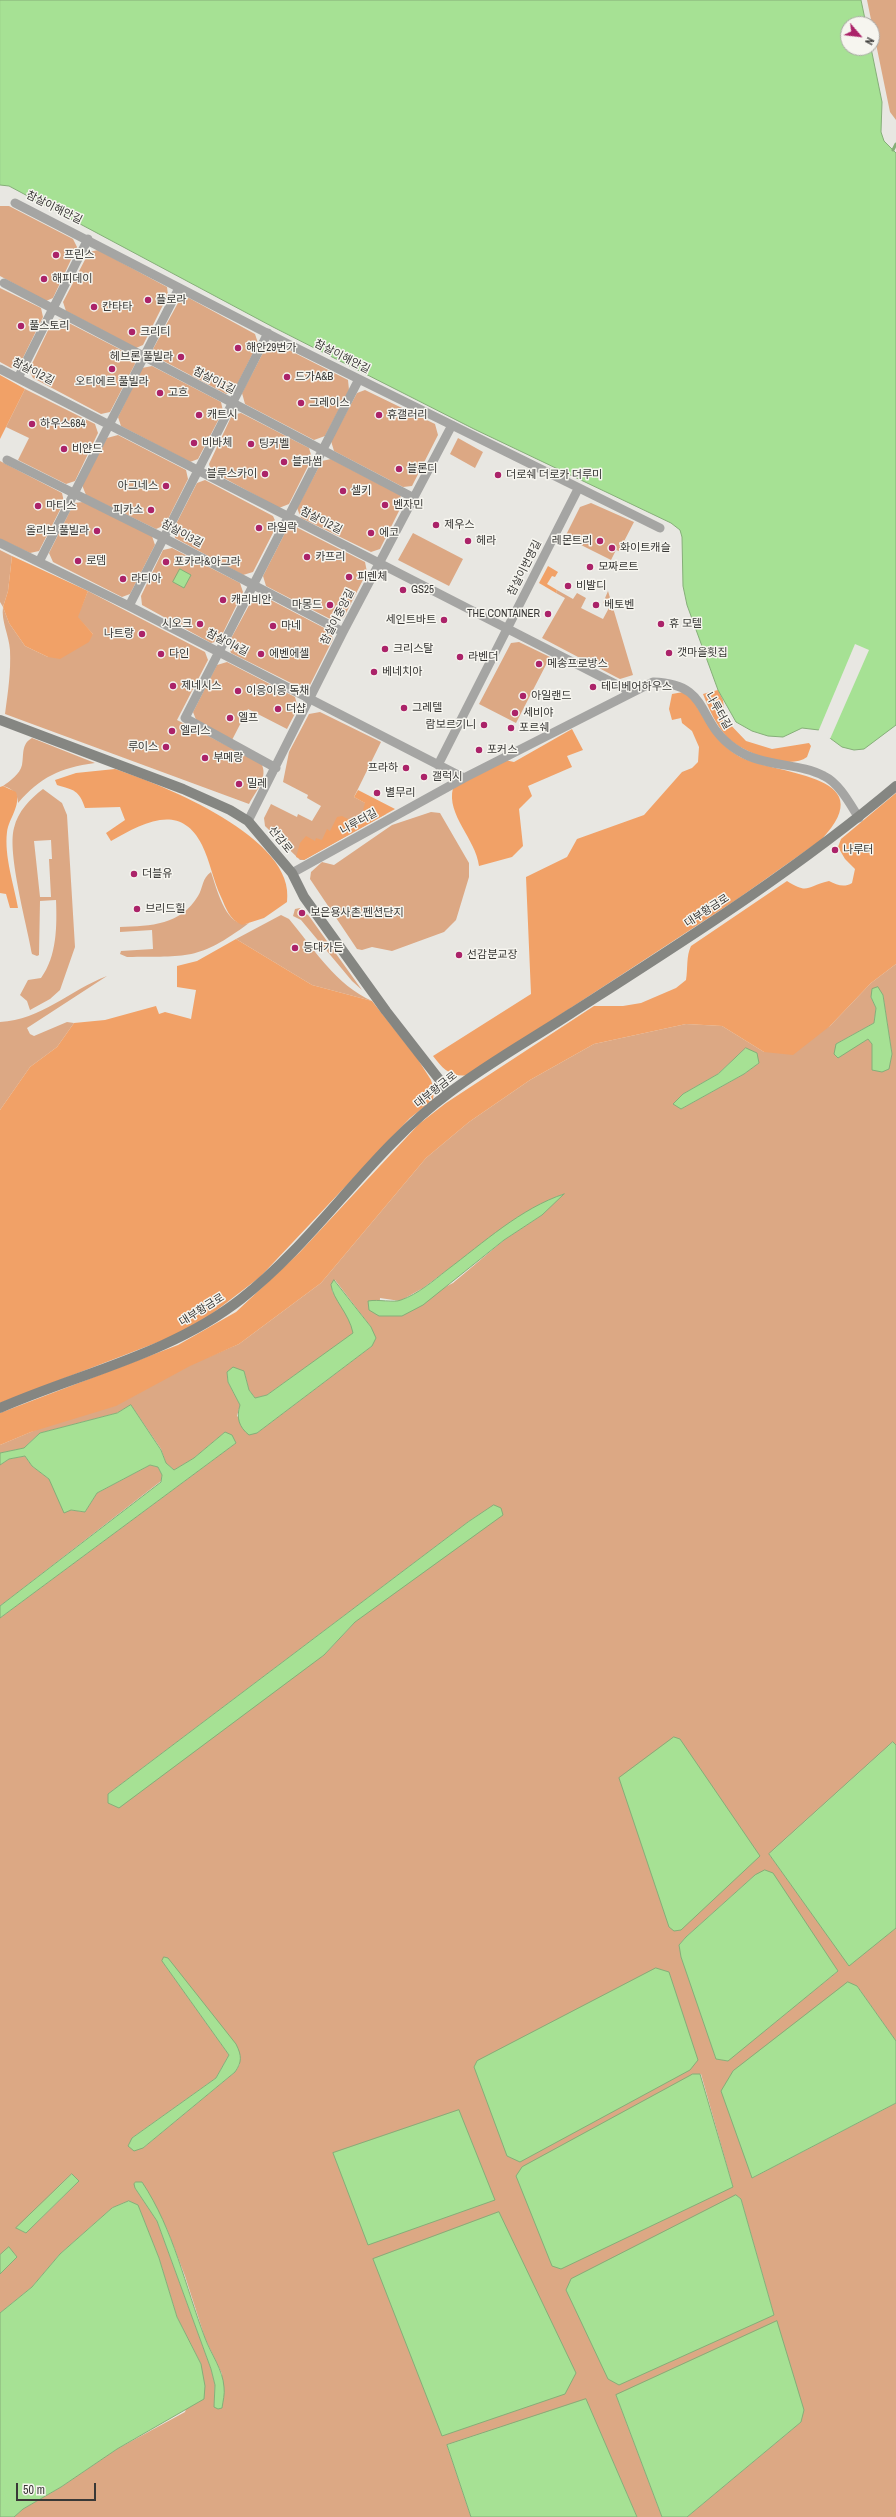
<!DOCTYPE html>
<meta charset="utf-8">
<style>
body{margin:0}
#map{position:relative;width:896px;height:2517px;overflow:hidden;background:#e8e7e2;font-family:"Archivo Narrow",sans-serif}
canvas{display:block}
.north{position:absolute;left:840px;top:16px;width:40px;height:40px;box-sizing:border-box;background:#f6f5ef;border:1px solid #aaa9a5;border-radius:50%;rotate:118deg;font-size:11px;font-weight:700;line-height:16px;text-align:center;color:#393836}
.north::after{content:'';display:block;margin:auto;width:14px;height:18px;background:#ab2369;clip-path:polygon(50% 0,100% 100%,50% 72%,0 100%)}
.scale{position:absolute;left:16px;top:2483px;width:80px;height:18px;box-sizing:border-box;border:2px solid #393836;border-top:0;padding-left:5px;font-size:12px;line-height:14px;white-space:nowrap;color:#393836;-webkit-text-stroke:3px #f6f5ef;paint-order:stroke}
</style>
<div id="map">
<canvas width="896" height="2517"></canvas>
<div class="north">N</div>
<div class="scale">50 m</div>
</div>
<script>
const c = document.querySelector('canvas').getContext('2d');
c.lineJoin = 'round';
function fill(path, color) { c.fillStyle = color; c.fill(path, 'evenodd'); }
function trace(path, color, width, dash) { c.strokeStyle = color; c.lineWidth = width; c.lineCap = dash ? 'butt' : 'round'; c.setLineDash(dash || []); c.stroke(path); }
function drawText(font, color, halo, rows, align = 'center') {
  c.font = font + ' "Archivo Narrow","Noto Sans KR",sans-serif'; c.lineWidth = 3; c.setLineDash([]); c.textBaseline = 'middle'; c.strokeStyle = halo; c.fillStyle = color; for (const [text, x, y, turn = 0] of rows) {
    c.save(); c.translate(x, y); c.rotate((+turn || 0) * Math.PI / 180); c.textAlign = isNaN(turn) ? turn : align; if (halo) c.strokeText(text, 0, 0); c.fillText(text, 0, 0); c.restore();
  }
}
fill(new Path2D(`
 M867 0H896V120L890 112Z
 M0 206H9L73 239 77 247 53 298 46 301 0 276Z
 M98 250 167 287 168 295 143 345 136 348 66 311 63 302 89 252Z
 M0 288 41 308 43 317 19 366 11 368 0 362Z
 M189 298 255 334 258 343 234 391 226 394 156 357 153 349 179 301Z
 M61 319 133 356 135 364 110 412 101 414 33 378 29 370 52 322Z
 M275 343 348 380 349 390 325 436 314 440 245 404 242 393 266 347Z
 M152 366 221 402 223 411 198 459 190 462 121 426 118 417 142 368Z
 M25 389 95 424 98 433 75 481 66 484 18 460 29 438 6 427Z
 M365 390 435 424 438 435 412 486 403 487 334 451 331 441 357 393Z
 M241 413 309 448 312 458 289 504 279 508 211 471 209 464 232 415Z
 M118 435 186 470 188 479 165 525 156 529 86 495 82 485 107 438Z
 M458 438 483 452 475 468 450 454Z
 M331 459 400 495 403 503 380 549 371 552 301 518 297 508 322 461Z
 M0 461 62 493 64 502 39 551 30 553 0 539Z
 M205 480 273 516 277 525 253 572 243 575 175 538 174 528 197 483Z
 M83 502 152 536 155 545 130 594 122 597 53 562 49 553 74 503Z
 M591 503 634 522 619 551 616 550 611 560 565 537 580 507Z
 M296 527 365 562 367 572 344 617 334 621 266 586 263 576 287 529Z
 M413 533 463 559 449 586 398 560Z
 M172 548 240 583 243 592 219 641 211 643 142 605 141 596 163 550Z
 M0 550 12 556 8 591 3 607 9 623 25 646 48 657 93 634 77 617 88 591 205 652 208 660 177 720 261 763C269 777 256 791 249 804L5 714C8 692 11 672 10 650 9 635 1 621 3 607L0 602Z
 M557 590 573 599 577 593 586 598 581 608 603 619 610 606 603 603 608 591 633 675 620 679 616 677 542 638 565 598 556 593Z
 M261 595 330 631 333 639 310 685 301 688 231 653 228 644 253 598Z
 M519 642 550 657 516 723 479 704 511 643Z
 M227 662 295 697 298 708 287 729 248 709 232 740 197 722 193 712 217 665Z
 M320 712 381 742 354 797 386 814 304 860H300L265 826 264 818 271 804 297 817 298 814 312 821 321 806 307 798 308 795 283 782 289 752 309 714Z
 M32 738 95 763C59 768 41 777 18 803 18 794 12 788 3 786 10 781 20 774 22 765 24 755 21 744 32 738Z
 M43 789 62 803 67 815 75 947 60 990 50 999 30 1010 27 1001 20 995 28 980 41 978C57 956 57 926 56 900L40 901 39 955 37 956 32 954C27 925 7 853 14 828 18 811 30 799 43 789ZM51 840 52 859H49L51 897H40L34 841Z
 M431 812 440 813 469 863V877L456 920 444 932 392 951 372 947 362 950 357 949 310 879 311 872 322 862 334 865 392 825Z
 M211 872C217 889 226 929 249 923 198 961 187 956 127 957L120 954 121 951 153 949 152 930 120 932V927C151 926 181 925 198 896 203 888 202 878 211 872Z
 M300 908 309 916 362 990 352 981 301 920 293 916 295 909Z
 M281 915 289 919C314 949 336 985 372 1001L312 985 236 939Z
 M896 964V1745L893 1742 769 1854 849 1965 896 1928V2041L857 1986 752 2178 896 2103V2517H687L801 2422 616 2395 662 2517H637L586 2400 447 2445 471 2517H14L23 2509 61 2487 117 2449 185 2412 201 2364 177 2317 159 2258 138 2206 129 2201 112 2208 60 2254 32 2287 0 2313V2274L17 2257 9 2248 0 2255V1618L236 1443 225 1432 194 1458 174 1470 166 1463 161 1449 131 1405 117 1413 40 1433 24 1448 0 1453V1445L239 1344 321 1283 426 1158 469 1122 530 1080 594 1044 686 1024 722 1026 764 1052 830 1026 871 983ZM883 995 892 1054 888 1069 872 1070V1043L868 1039 855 1046 836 1044 874 1023 876 1008 871 997ZM746 1048 759 1063 744 1074 681 1109 683 1094 718 1074ZM563 1194 542 1215 504 1240 453 1283 391 1315 379 1316 380 1298 400 1301 423 1288 508 1225ZM335 1280 371 1327 372 1346 257 1433 237 1416 240 1405 228 1382 227 1372 244 1371 249 1390 255 1398 267 1395 354 1333 349 1317 332 1291ZM494 1505 355 1622 324 1655 108 1794 468 1522ZM755 1875 838 1971 727 2061 716 2058 679 1945 686 1937ZM162 1961 240 2064 235 2072 143 2148 132 2138 216 2078 229 2055ZM693 2074H701L733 2187ZM72 2174 79 2181 26 2233 17 2228ZM142 2182 167 2229 185 2276 205 2338 222 2374 214 2406 215 2385 211 2369 157 2221 135 2188ZM736 2195 741 2199 774 2315Z
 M107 976 27 1028 30 1034 34 1036 67 1022 74 1023 57 1047 30 1067 0 1110V1022C41 1020 70 990 107 976Z
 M25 1456 32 1466 49 1479 71 1510 85 1512 97 1493 150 1465 158 1467 162 1475 161 1481 0 1606V1465L9 1459Z`), '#dca884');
fill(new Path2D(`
 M0 375 25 389 0 439Z
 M12 556 88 591 78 617 93 634 89 642 60 659 48 657 25 646 9 623 3 607 8 591Z
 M548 566 558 572 555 577 552 576 547 584 557 590 556 593 539 583Z
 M718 690 723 700 725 719 746 741 772 749 809 743 811 746 807 757C789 771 741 752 727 737 716 725 709 709 703 694Z
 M683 692 689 694C704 717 714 741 737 755 770 776 887 771 821 840L736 900 468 1075C451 1078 443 1069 433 1056L531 994 526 877 567 857 577 839 644 815 682 772 692 768 698 762 699 747 692 731 682 723 681 718 672 720 669 709 672 694Z
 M572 729 583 750 567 756 572 767 528 786 532 796 519 809 523 846 512 857 479 866C476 839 446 815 453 788L505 760 514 762Z
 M115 769C163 785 297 838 287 902L264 918 242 925C229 919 226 908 221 897 213 880 210 861 202 845 180 801 142 824 111 841L106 833 125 820 120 807 85 808C79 790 74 790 57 785L55 780 76 773Z
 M3 786 16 792C21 806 9 818 7 832 4 856 14 885 18 908H10L6 894 0 893V787Z
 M358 790 395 809 304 860 296 857 300 843 306 836 315 841 316 838 322 840 327 829 330 831 337 817 342 816 350 820 361 817 365 803 354 797Z
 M896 793V964L871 983 830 1026 793 1055 764 1052 722 1026 686 1024 594 1044 530 1080 469 1122 426 1158 321 1283 239 1344 190 1366 116 1406 31 1432 0 1445V1413L178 1345 236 1312 299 1253 419 1124 446 1103 594 1006H623L641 1003 676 988 686 980C688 969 686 956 691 946L787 881C809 895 806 886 829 881 837 885 844 888 852 883L855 869 845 859 838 847 841 839Z
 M236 939 312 985 372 1001 417 1058 431 1080 434 1090 433 1100 410 1118 260 1277 209 1316 174 1336 0 1403V1110L30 1067 57 1047 74 1023 105 1020 156 1006 159 1014 165 1012 191 1019 196 990 177 987V966L197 961Z`), '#f1a167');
const water = new Path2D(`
 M0 0H861L866 24H848V48H871L882 102 881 132 884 141 896 153V725L864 749 854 750 842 747 819 730 802 728 783 737 768 736 752 731 736 722 718 690 687 605 683 586 682 537 680 530 671 523 474 429 273 327 9 186 0 185Z
 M180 569 191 575 184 588 173 582Z
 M878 987 883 995 892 1054 889 1069 882 1072 872 1070V1044L868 1039 838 1058 834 1054 836 1044 874 1023 876 1008 871 997 872 989Z
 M746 1048 757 1053 759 1063 744 1074 681 1109 673 1104 683 1094 718 1074Z
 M564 1194 542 1215 504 1240 423 1305 402 1316H379L369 1310 368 1301C378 1299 394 1303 401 1300 418 1294 433 1281 447 1270 483 1243 521 1208 564 1194Z
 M334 1280 371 1327 376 1338 372 1346 257 1433 249 1435C239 1427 236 1418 240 1405L228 1382 227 1372 233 1367 244 1371 249 1390 255 1398 267 1395 353 1333C349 1313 333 1300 331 1285Z
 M131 1405 161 1450 166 1463 174 1470 194 1458 225 1432 232 1435 236 1443 0 1618V1606L161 1482 162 1475 158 1467 150 1465 97 1493 85 1512 71 1510 64 1513 49 1479 32 1466 25 1456 9 1459 0 1465V1453L24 1448 40 1433 117 1413Z
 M494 1505 501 1508 503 1515 355 1622 324 1655 119 1808 108 1803V1794L468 1522Z
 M674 1737 680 1739 760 1856 681 1930 674 1931 669 1927 619 1778Z
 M893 1742 896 1745V1928L849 1966 769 1854Z
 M765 1870 773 1873 838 1971 728 2061 716 2059 681 1957 679 1945 686 1937 755 1875Z
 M164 1957 168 1958 236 2044C242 2056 242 2062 235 2072L143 2148 134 2151 128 2146 132 2138 216 2078 229 2055 162 1961Z
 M656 1968 669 1972 698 2060 690 2070 520 2162 507 2156 474 2067 477 2061Z
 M848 1982 857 1986 896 2041V2103L752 2178 721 2091 733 2071Z
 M693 2074H700L733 2187 561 2269 552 2266 516 2176 522 2167Z
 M459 2110 495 2200 368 2245 333 2153Z
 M72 2174 79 2181 26 2233 16 2228Z
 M136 2182H142C174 2230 185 2286 205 2338 211 2354 223 2370 224 2387 225 2394 223 2401 222 2408L218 2409 214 2407 215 2385 211 2369 157 2221 135 2188 134 2184Z
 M736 2195 741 2199 774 2315 619 2385 608 2379 566 2290 571 2279Z
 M129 2201 138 2205 159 2258 177 2317 201 2364 205 2386 204 2399 117 2449 61 2487 23 2509 14 2517H0V2313L32 2287 60 2254 112 2208Z
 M499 2212 576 2373 565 2394 442 2436 373 2259Z
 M9 2247 17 2257 0 2274V2255Z
 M777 2321 804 2410 801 2422 687 2517H662L616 2395Z
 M586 2399 637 2517H471L447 2445Z`);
fill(water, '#a6e194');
trace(water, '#85ae78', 1);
fill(new Path2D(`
 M855 644 869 650 830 739 818 732Z`), '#e8e7e2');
trace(new Path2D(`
 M893 150 896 144`), '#85ae78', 3);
trace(new Path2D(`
 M15 203 288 344 660 528
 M4 283 414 498
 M0 369 631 692
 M18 378 88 239
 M7 460 164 538 343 632
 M0 543 129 606 464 778
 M39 562 179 288
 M129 606 268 333
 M438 765 578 489
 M276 768 185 718 359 379
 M248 821 343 632 452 425
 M292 873 464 778 653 682C712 684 695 721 734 748 762 768 798 762 824 776 839 783 850 804 859 818`), '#a5a5a3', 9);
trace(new Path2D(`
 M0 720 183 789 230 810 248 821 292 873 304 897 386 1011 449 1092
 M0 1408C80 1373 171 1354 241 1299 318 1239 370 1151 449 1093 487 1064 530 1040 570 1014 682 942 794 872 896 786`), '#858682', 10);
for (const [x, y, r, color] of [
 [56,255,4,"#ab2369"],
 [44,279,4,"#ab2369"],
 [148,300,4,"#ab2369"],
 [94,307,4,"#ab2369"],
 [21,326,4,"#ab2369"],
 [132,332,4,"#ab2369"],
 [238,348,4,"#ab2369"],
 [181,357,4,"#ab2369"],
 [112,369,4,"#ab2369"],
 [287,377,4,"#ab2369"],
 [160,393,4,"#ab2369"],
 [301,403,4,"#ab2369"],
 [199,415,4,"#ab2369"],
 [379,415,4,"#ab2369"],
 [32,424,4,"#ab2369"],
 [194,443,4,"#ab2369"],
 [251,444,4,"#ab2369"],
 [64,449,4,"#ab2369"],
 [284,462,4,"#ab2369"],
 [399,469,4,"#ab2369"],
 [265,474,4,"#ab2369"],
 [498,475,4,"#ab2369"],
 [166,486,4,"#ab2369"],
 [343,491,4,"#ab2369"],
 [385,505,4,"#ab2369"],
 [38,506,4,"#ab2369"],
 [151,510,4,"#ab2369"],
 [436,525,4,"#ab2369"],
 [259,528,4,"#ab2369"],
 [97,531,4,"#ab2369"],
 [371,533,4,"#ab2369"],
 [468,541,4,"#ab2369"],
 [600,541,4,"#ab2369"],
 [612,548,4,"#ab2369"],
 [307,557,4,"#ab2369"],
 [78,561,4,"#ab2369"],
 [166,562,4,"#ab2369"],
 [590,567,4,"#ab2369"],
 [349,577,4,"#ab2369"],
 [123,579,4,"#ab2369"],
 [568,586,4,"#ab2369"],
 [403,590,4,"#ab2369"],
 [223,600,4,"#ab2369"],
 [330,605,4,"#ab2369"],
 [596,605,4,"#ab2369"],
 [548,614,4,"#ab2369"],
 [444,620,4,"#ab2369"],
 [200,624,4,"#ab2369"],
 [661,624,4,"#ab2369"],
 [273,626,4,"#ab2369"],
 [142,634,4,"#ab2369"],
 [385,649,4,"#ab2369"],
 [669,653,4,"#ab2369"],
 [161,654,4,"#ab2369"],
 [261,654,4,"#ab2369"],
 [460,657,4,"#ab2369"],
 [539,664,4,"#ab2369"],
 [374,672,4,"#ab2369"],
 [173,686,4,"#ab2369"],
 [593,687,4,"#ab2369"],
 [238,691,4,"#ab2369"],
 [523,696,4,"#ab2369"],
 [404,708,4,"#ab2369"],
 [278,709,4,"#ab2369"],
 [515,713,4,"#ab2369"],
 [230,718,4,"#ab2369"],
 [484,725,4,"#ab2369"],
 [511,728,4,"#ab2369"],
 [172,731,4,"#ab2369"],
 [166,747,4,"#ab2369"],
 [479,750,4,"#ab2369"],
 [205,758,4,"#ab2369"],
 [406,768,4,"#ab2369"],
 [424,777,4,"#ab2369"],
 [239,784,4,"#ab2369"],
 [377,793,4,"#ab2369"],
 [835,850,4,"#ab2369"],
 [134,874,4,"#ab2369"],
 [137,909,4,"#ab2369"],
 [302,913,4,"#ab2369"],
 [295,948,4,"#ab2369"],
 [459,955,4,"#ab2369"]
]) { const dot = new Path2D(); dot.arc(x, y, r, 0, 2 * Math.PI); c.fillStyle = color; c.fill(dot); trace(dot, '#f6f5ef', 1.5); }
drawText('11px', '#393836', '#f6f5ef', [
 ["참살이해안길",54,208,26],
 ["참살이해안길",342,357,27],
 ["참살이2길",33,372,27],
 ["참살이1길",214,381,27],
 ["참살이2길",321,521,27],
 ["참살이3길",182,534,28],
 ["참살이번영길",525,568,-63],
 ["참살이중앙길",338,617,-63],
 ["참살이4길",227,643,27],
 ["나루터길",718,711,60],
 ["나루터길",359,822,-29],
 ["선감로",280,840,51],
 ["대부황금로",707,911,-33],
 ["대부황금로",436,1090,-38],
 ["대부황금로",202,1310,-32]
]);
drawText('11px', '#393836', '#f6f5ef', [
 ["프린스",64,255],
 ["해피데이",52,279],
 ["플로라",156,300],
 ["칸타타",102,307],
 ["풀스토리",29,326],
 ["크리티",140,332],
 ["해안29번가",246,348],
 ["헤브론 풀빌라",173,357,"right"],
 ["드가A&B",295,377],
 ["오티에르 풀빌라",112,382,"center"],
 ["고흐",168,393],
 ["그레이스",309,403],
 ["캐트시",207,415],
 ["휴갤러리",387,415],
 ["하우스684",40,424],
 ["비바체",202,443],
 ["팅커벨",259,444],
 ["비얀드",72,449],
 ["블라썸",292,462],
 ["블론디",407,469],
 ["블루스카이",257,474,"right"],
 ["더로쉐 더로카 더루미",506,475],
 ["아그네스",158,486,"right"],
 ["셀키",351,491],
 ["벤자민",393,505],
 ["마티스",46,506],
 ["피카소",143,510,"right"],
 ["제우스",444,525],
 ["라일락",267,528],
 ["올리브 풀빌라",89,531,"right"],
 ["에코",379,533],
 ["헤라",476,541],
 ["레몬트리",592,541,"right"],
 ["화이트캐슬",620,548],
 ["카프리",315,557],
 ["로뎀",86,561],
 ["포카라&아그라",174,562],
 ["모짜르트",598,567],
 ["피렌체",357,577],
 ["라디아",131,579],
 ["비발디",576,586],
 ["GS25",411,590],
 ["캐리비안",231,600],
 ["마몽드",322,605,"right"],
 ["베토벤",604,605],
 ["THE CONTAINER",540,614,"right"],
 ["세인트바트",436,620,"right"],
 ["시오크",192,624,"right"],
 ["휴 모텔",669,624],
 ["마네",281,626],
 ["나트랑",134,634,"right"],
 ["크리스탈",393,649],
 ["갯마을횟집",677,653],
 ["다인",169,654],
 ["에벤에셀",269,654],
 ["라벤더",468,657],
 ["메송프로방스",547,664],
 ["베네치아",382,672],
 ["제네시스",181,686],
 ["테디베어하우스",601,687],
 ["이응이응 독채",246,691],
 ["아일랜드",531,696],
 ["그레텔",412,708],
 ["더샵",286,709],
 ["세비야",523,713],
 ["엘프",238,718],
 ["람보르기니",476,725,"right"],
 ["포르쉐",519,728],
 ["엘리스",180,731],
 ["루이스",158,747,"right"],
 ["포커스",487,750],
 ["부메랑",213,758],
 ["프라하",398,768,"right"],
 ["갤럭시",432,777],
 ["밀레",247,784],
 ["별무리",385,793],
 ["나루터",843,850],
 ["더블유",142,874],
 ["브리드힐",145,909],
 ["보은용사촌.펜션단지",310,913],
 ["등대가든",303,948],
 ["선감분교장",467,955]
], 'left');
</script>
